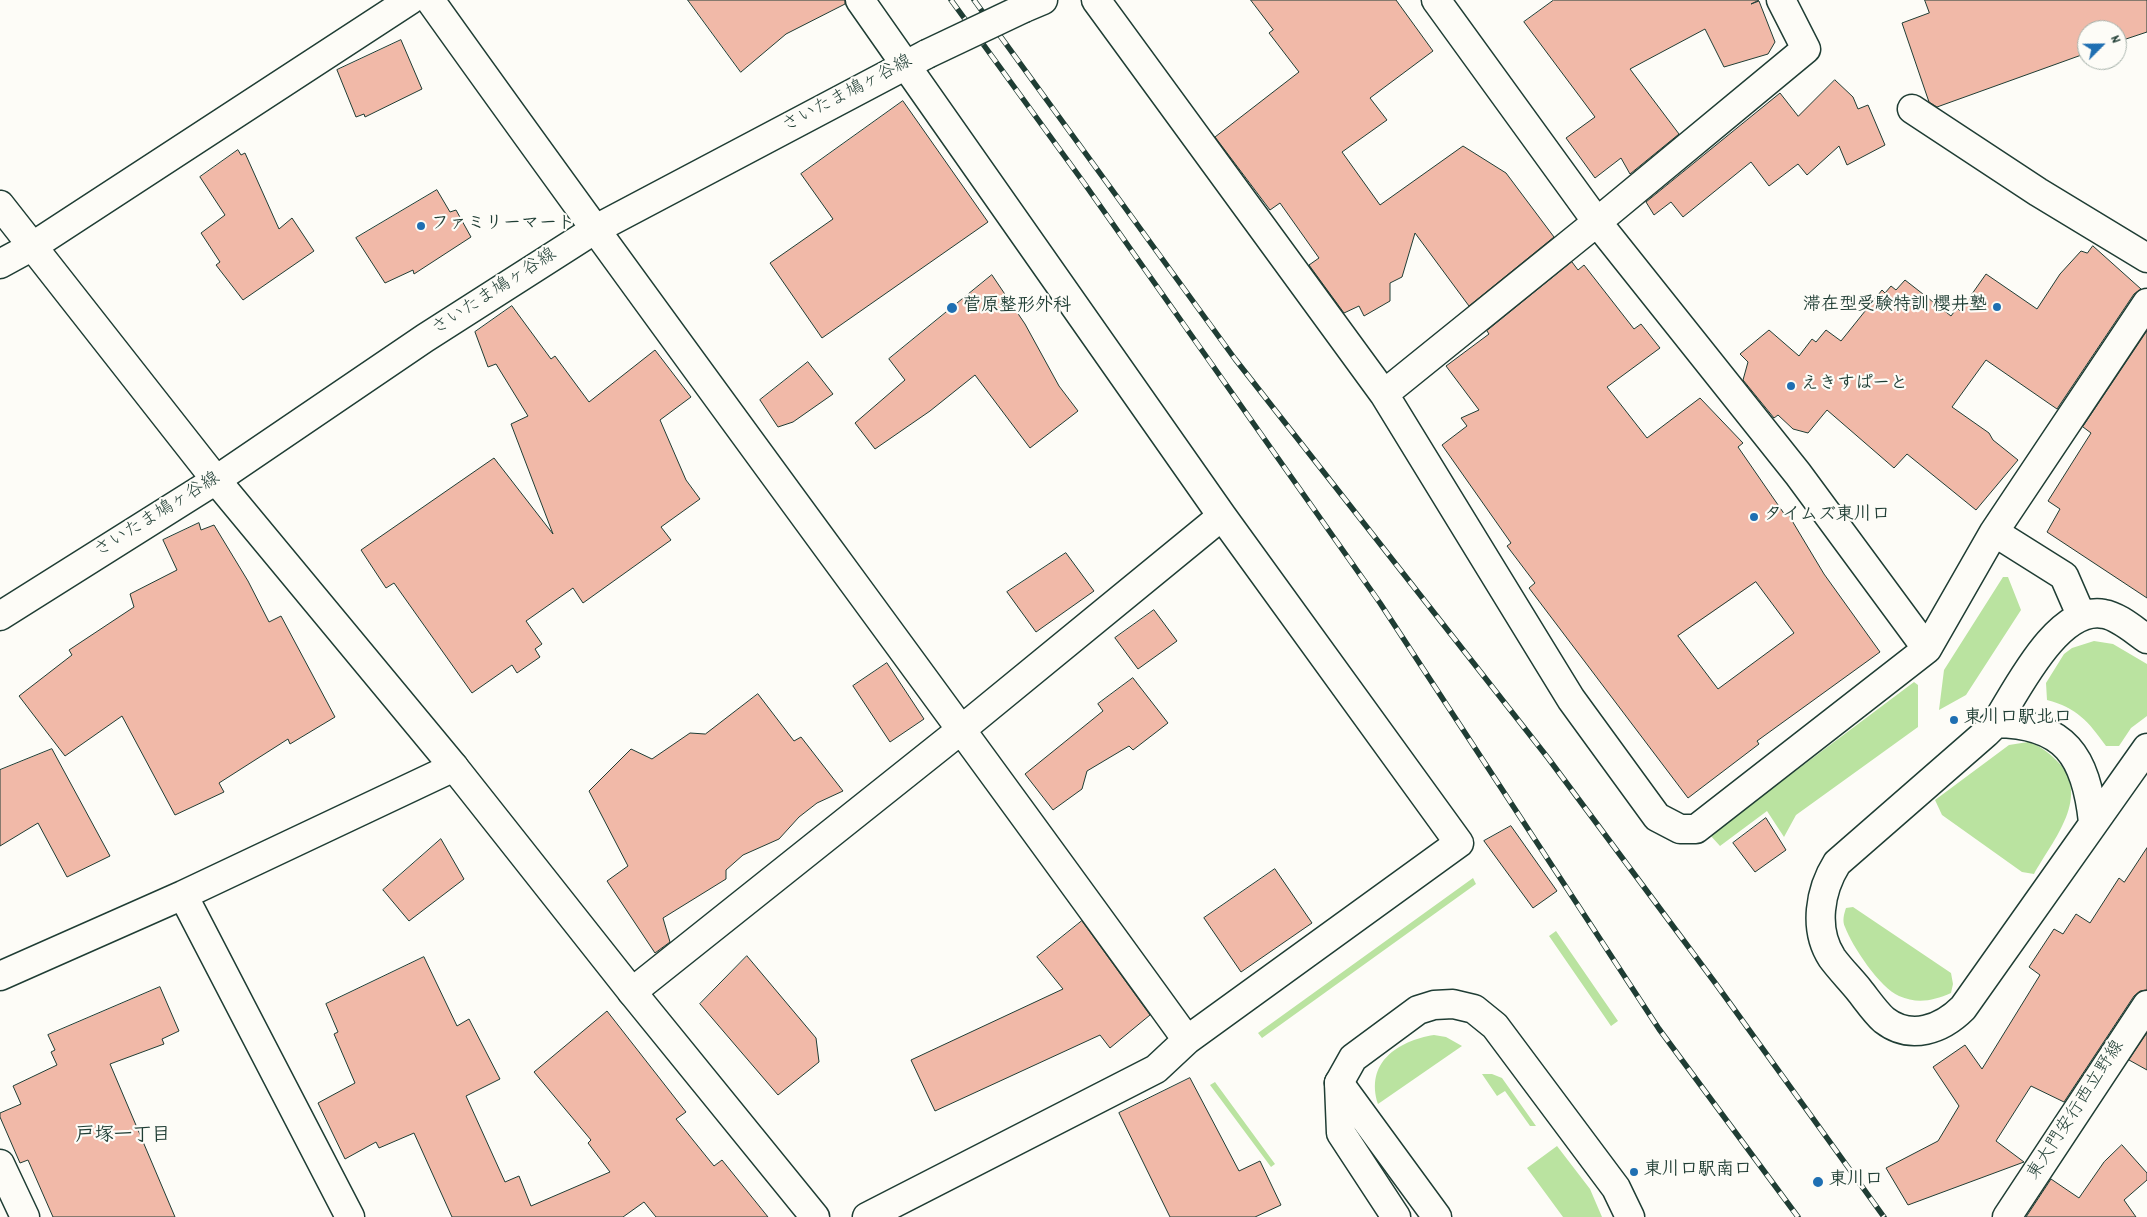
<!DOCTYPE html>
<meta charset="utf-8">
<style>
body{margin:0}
#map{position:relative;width:2147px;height:1217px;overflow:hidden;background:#fdfcf7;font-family:Dekko,sans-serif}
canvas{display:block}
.north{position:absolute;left:2077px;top:20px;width:50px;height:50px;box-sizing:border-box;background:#fdfcf7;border:1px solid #a4b0a9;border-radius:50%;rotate:67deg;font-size:14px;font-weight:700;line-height:20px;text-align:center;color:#1f3d34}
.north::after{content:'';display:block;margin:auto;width:18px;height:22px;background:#1f6fb2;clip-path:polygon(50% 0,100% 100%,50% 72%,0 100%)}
</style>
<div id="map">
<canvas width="2147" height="1217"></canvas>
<div class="north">N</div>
</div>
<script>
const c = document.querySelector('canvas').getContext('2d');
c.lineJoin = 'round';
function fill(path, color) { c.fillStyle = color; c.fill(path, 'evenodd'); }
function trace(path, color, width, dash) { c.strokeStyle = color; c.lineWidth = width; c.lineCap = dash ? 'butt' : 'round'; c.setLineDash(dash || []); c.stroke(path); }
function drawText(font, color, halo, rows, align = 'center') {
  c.font = font + ' Dekko,"Klee One",sans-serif'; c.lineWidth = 4.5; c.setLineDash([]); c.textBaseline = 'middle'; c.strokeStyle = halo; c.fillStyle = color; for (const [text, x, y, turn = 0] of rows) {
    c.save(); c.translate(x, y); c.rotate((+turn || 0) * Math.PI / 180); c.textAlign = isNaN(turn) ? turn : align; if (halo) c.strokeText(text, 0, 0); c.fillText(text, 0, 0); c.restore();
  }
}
fill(new Path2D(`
 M2003 577H2008L2021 610 1966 695 1939 710 1944 670Z
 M2094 641 2113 644 2147 664V716L2131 728 2119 746H2106C2088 721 2077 708 2047 700L2046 683 2064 654 2072 648Z
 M1914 682 1918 685V727L1796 815 1784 837 1767 811 1720 846 1710 835Z
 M2028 742C2040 746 2047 751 2056 760 2093 795 2053 840 2034 874L2022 872 1942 815 1935 800 2009 745Z
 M1473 878 1476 884 1262 1038 1258 1033Z
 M1853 907 1951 973 1953 984 1951 993C1933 1001 1917 1004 1899 996 1880 988 1852 946 1845 927 1842 921 1844 914 1846 908Z
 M1556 931 1618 1021 1611 1026 1549 936Z
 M1434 1035 1446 1037 1462 1046 1378 1104C1365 1063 1397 1041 1434 1035Z
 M1482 1074H1492L1502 1078 1536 1126H1530L1505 1091 1497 1096Z
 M1215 1082 1275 1164 1271 1167 1210 1085Z
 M1557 1146 1590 1189 1602 1217H1563L1527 1168Z`), '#bae3a0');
const building = new Path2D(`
 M688 0H845V4L786 34 741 72Z
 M1251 0H1396L1433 51 1370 98 1387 120 1342 152 1380 205 1463 146 1506 173 1554 237 1469 306 1415 233 1402 277 1390 283V301L1364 316 1359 306 1344 313 1309 265 1319 258 1280 203 1270 210 1215 137 1299 72 1269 33 1273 30Z
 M1554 0H1759L1751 4 1759 1 1775 42 1768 54 1724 67 1705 29 1630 69 1679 134 1630 174 1621 158 1595 178 1566 138 1595 117 1524 22Z
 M1925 0H2147V32L2117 42V30H2087V53L1937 107 1929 102 1902 23 1929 13Z
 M401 40 422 89 365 117 364 114 356 117 337 70Z
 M1835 80 1853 97 1858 109 1868 105 1885 145 1847 165 1839 146 1807 175 1798 164 1769 186 1751 162 1683 217 1671 202 1654 215 1646 202 1780 93 1798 116Z
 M903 101 988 222 822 338 770 263 833 219 801 174Z
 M238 150 241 155 245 153 279 229 292 218 314 251 243 300 216 265 220 262 201 233 225 215 200 177Z
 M437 190 450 212 456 210 471 237 414 274 413 270 385 283 356 238Z
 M2093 246 2141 289 2134 294 2057 409 1986 360 1952 407 1989 433 1993 440 2018 460 1976 510 1907 454 1894 468 1827 410 1808 433 1793 429 1778 415 1774 418 1743 380 1748 362 1740 354 1769 330 1799 356 1812 339 1816 342 1826 330 1841 341 1882 290 1885 293 1891 286 1896 290 1905 280 1951 316 1957 308 1960 311 1986 274 2037 309 2060 274 2081 251 2087 253Z
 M1572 262 1578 270 1584 265 1634 329 1641 324 1660 348 1607 387 1647 438 1700 398 1743 443 1738 447 1785 515 1788 514 1824 574 1880 652 1757 741 1759 744 1688 798 1529 588 1535 583 1507 546 1511 543 1442 445 1467 426 1461 418 1479 410 1446 366 1489 334 1487 331ZM1756 582 1794 633 1718 689 1678 636Z
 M992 275 1025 324 1059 386 1078 411 1030 448 975 375 930 411 875 449 855 423 905 380 889 359Z
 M512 306 551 359 555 356 589 402 655 350 691 397 660 420 686 480 700 499 661 527 671 540 583 603 573 588 526 621 542 644 535 649 540 657 517 673 512 665 472 693 394 583 386 588 361 550 494 458 553 534 511 424 528 416 496 364 488 367 475 332Z
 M2147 331V598L2047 532 2060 509 2048 501 2091 433 2083 427Z
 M808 362 833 394 793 422 778 427 760 400Z
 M199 523 201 530 214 525 248 581 269 622 281 616 335 717 290 744 288 739 219 783 224 792 175 815 122 716 65 756 19 696 72 655 69 650 134 607 130 594 177 570 163 540Z
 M1066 553 1094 591 1036 632 1007 592Z
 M1154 610 1177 641 1138 669 1115 638Z
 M887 663 924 719 890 742 853 686Z
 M1133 678 1168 723 1133 750 1129 746 1087 771 1082 789 1053 810 1025 774 1103 711 1098 704Z
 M758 694 794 741 801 737 843 791 817 803 799 817 779 839 743 855 726 870V879L663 918 670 942 655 953 607 881 628 866 589 791 631 749 652 759 690 733 705 734Z
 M52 749 110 856 67 877 38 823 0 846V770Z
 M1766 818 1786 850 1755 872 1733 843Z
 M1511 826 1557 891 1533 908 1484 841Z
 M441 839 464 879 409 921 383 890Z
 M2147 848V990L2140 991 2134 996 2064 1102 2031 1086 1996 1141 2024 1162 1908 1205 1886 1168 1938 1141 1959 1106 1933 1067 1965 1045 1982 1069 2040 975 2029 967 2054 929 2063 934 2076 914 2090 923 2119 878 2124 882Z
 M1275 869 1312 923 1241 972 1204 918Z
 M1082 921 1150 1015 1110 1048 1100 1035 935 1111 911 1060 1063 989 1037 957Z
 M747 956 816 1038 819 1062 778 1095 700 1004Z
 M424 957 457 1026 469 1019 500 1079 466 1096 505 1182 519 1176 531 1206 610 1172 588 1143 591 1140 534 1072 607 1011 686 1112 676 1119 714 1166 722 1160 768 1217H656L644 1202 623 1217H452L414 1133 379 1148 376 1142 345 1159 318 1103 355 1083 334 1034 338 1032 326 1004Z
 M160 987 179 1031 162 1039 164 1044 110 1064 175 1217H53L28 1160 20 1163 0 1117V1113L21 1104 13 1086 57 1065 51 1052 55 1050 48 1035Z
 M2147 1033V1070L2129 1060Z
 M1190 1078 1239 1171 1260 1161 1281 1205 1255 1217H1170L1119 1113Z
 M2122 1145 2147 1173V1180L2124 1200 2136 1217H2026L2051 1179 2079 1198 2104 1162Z`);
fill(building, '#f1b9a8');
trace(building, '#1f3d34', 1);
const minor = new Path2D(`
 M430 0C679 349 936 692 1187 1040
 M860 0 1222 516 1459 843 1187 1040 1156 1069 867 1217
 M1096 0 1384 394 1571 699 1657 817 1680 829H1696L1927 649 1994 532 2147 303
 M1436 0 1597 222 1798 474 1927 649
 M1912 109 2038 192 2147 258
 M0 264 33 246 410 0
 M1384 394 1597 222 1806 49 1781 0
 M1994 532 2064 576 2081 615
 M2147 639C2135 631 2118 616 2104 614 2058 605 2017 690 1996 723L1986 733 1837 863C1820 890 1813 929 1832 958 1840 969 1851 980 1859 990 1867 1000 1875 1012 1884 1020 1911 1041 1942 1029 1963 1008L2147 748
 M1996 723C2065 724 2086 756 2093 822
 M183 895 350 1217
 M0 976 183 895 454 767
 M632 992 962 729 1222 516
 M1339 1083 1437 1217
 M0 1164 25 1217`);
const tertiary = new Path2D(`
 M0 205 216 480 454 767 632 992 815 1217
 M1396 1217 1341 1133 1339 1083 1353 1058 1418 1010 1434 1005 1453 1004 1474 1009 1495 1026 1616 1188 1630 1217`);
const secondary = new Path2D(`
 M1024 8 1043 0
 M0 616 216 480 425 338 594 230 927 54
 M2007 1217 2147 1005`);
trace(minor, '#1f3d34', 31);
trace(tertiary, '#1f3d34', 31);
trace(secondary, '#1f3d34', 31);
trace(minor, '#fdfcf7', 28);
trace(tertiary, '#fdfcf7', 28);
trace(secondary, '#fdfcf7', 28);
const rail = new Path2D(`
 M951 0 1084 183 1380 603 1659 1029 1798 1217
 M974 0 1235 359 1548 758 1716 984 1884 1217`);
trace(rail, '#1f3d34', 5.5);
trace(rail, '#fdfcf7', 4, [11]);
const secondaryBridge = new Path2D(`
 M927 54 1024 8`);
trace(secondaryBridge, '#1f3d34', 31, []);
trace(secondaryBridge, '#fdfcf7', 28);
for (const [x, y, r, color] of [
 [421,226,5,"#1f6fb2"],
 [1997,307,5,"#1f6fb2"],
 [952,308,6,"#1f6fb2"],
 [1791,386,5,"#1f6fb2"],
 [1754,517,5,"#1f6fb2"],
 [1954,720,5,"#1f6fb2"],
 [1634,1172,5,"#1f6fb2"],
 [1818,1182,6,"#1f6fb2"]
]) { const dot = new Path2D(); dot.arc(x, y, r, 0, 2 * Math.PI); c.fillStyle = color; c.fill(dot); trace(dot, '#fdfcf7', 2); }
drawText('18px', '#1f3d34', '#fdfcf7', [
 ["さいたま鳩ヶ谷線",848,95,-28],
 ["さいたま鳩ヶ谷線",495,293,-33],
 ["さいたま鳩ヶ谷線",158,516,-32],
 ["東大門安行西立野線",2077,1111,-57]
]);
drawText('bold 18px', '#1f3d34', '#fdfcf7', [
 ["ファミリーマート",431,226],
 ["滞在型受験特訓 櫻井塾",1987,307,"right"],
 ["菅原整形外科",963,308],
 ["えきすぱーと",1801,386],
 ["タイムズ東川口",1764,517],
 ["東川口駅北口",1964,720],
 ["東川口駅南口",1644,1172],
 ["東川口",1829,1182]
], 'left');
drawText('bold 19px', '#1f3d34', '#fdfcf7', [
 ["戸塚一丁目",123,1137]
]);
</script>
